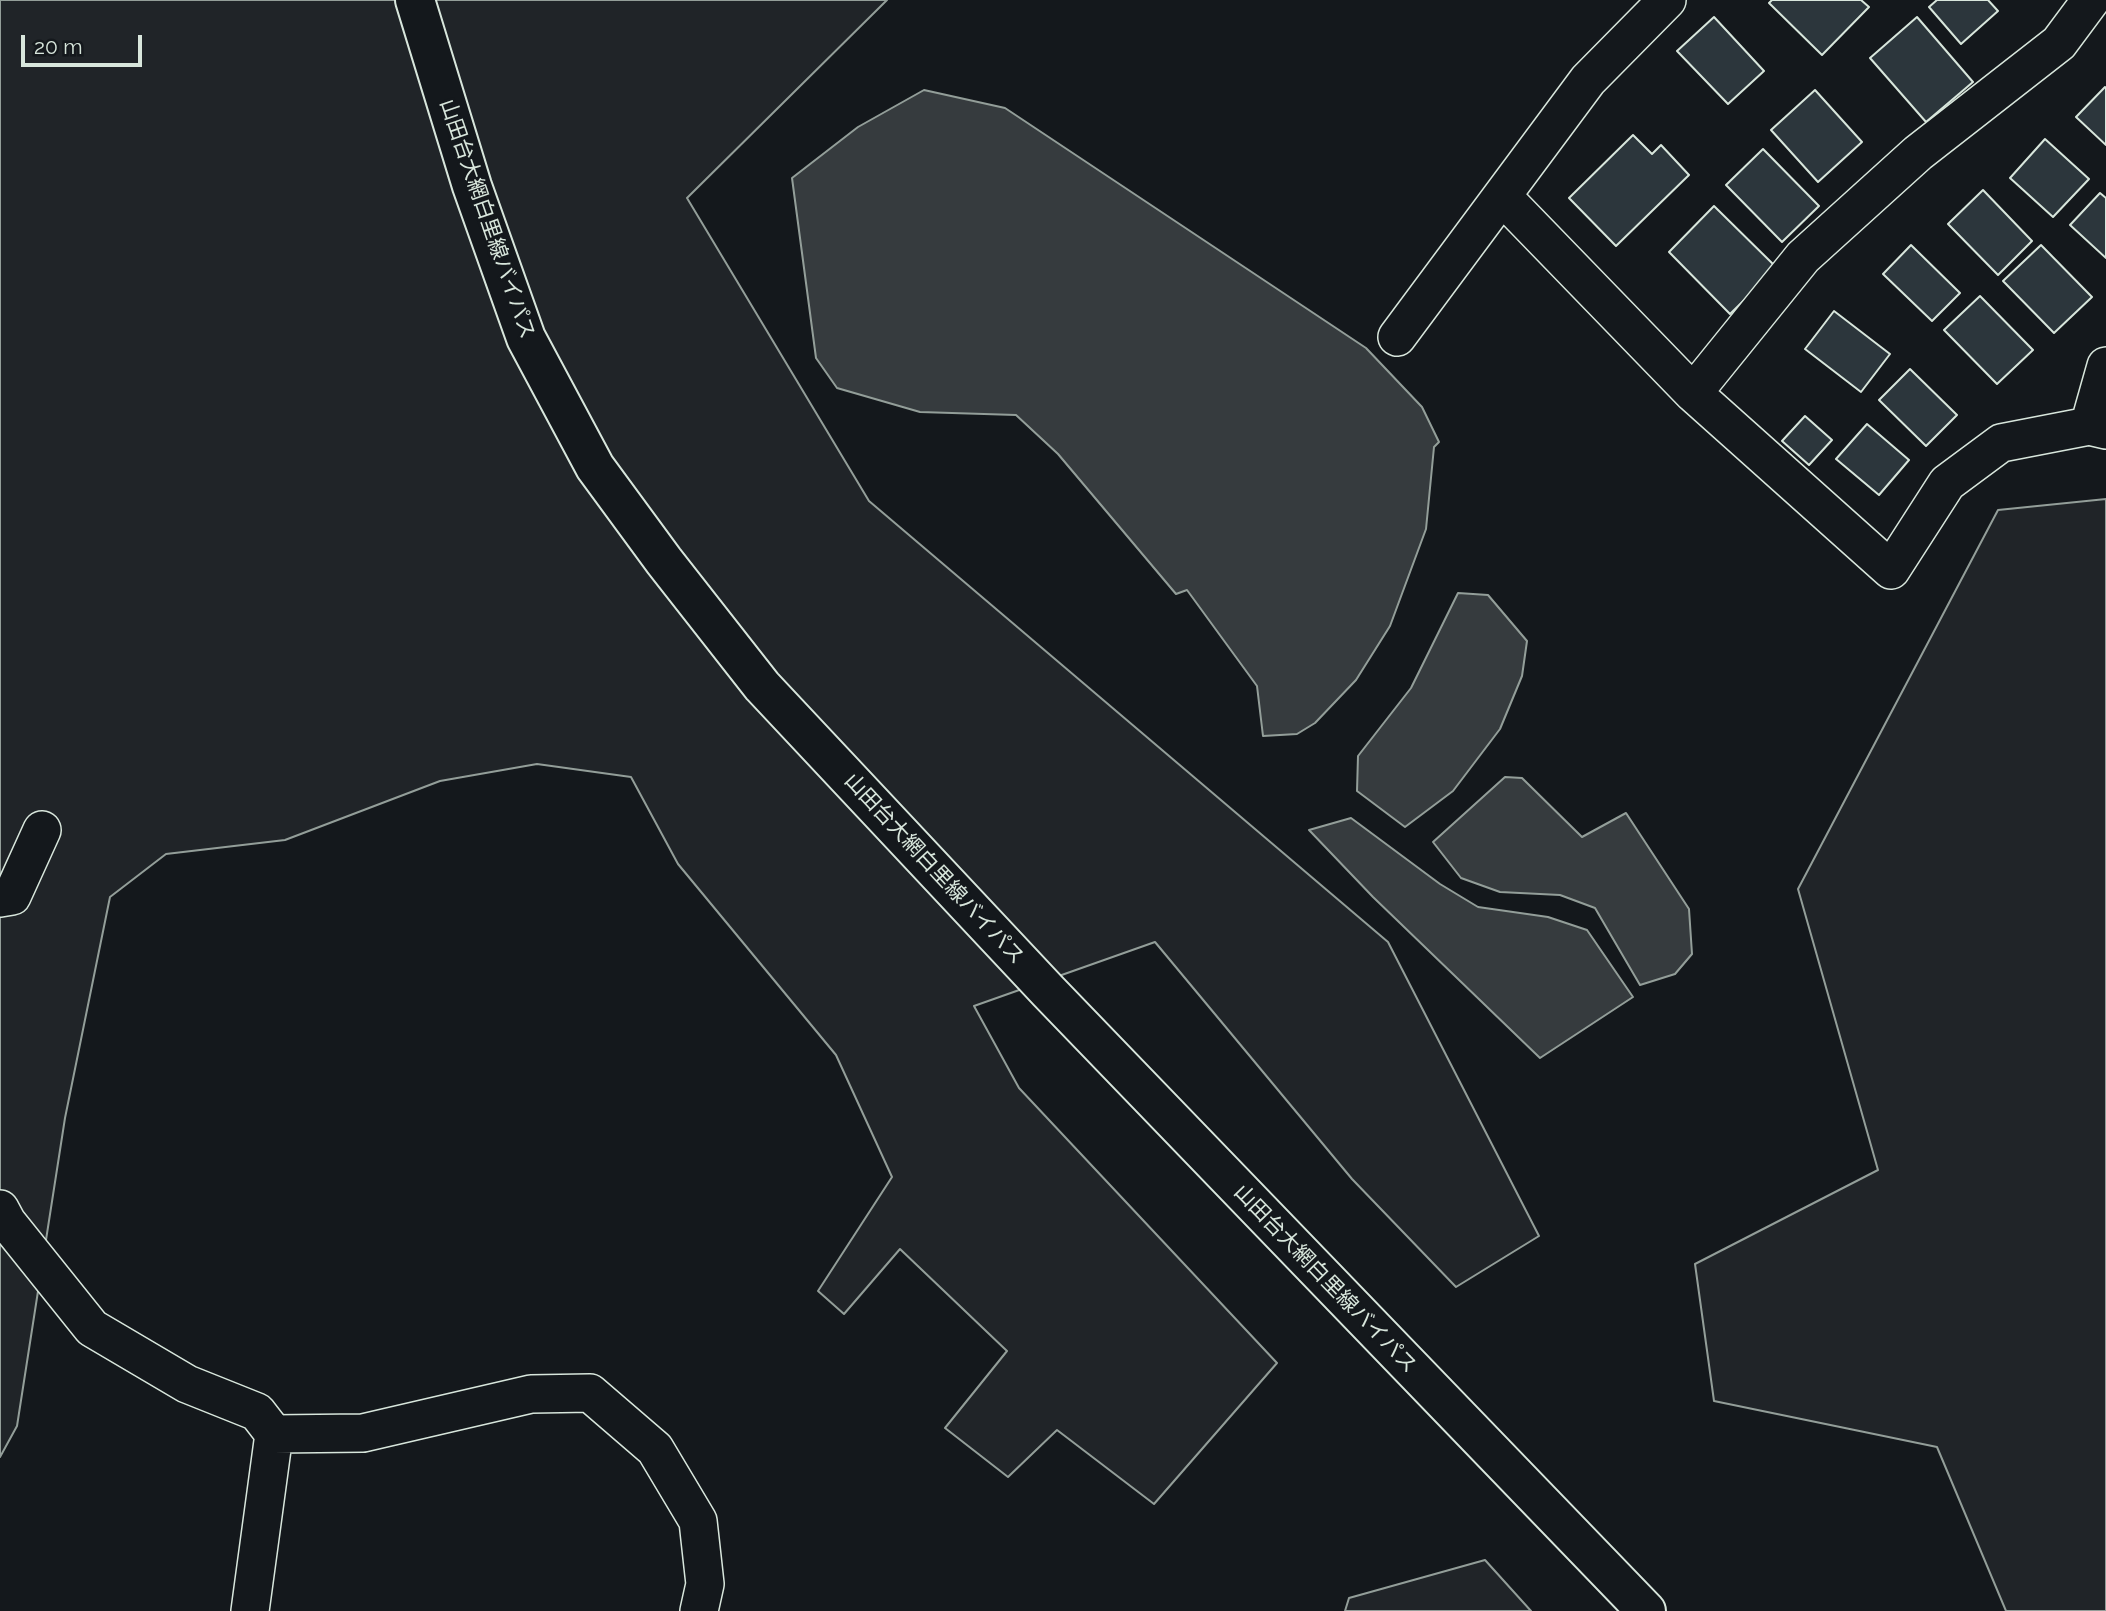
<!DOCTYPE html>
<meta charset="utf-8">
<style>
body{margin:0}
#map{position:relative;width:2106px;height:1611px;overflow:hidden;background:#14181c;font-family:Raleway,sans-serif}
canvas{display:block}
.scale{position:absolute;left:21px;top:35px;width:121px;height:32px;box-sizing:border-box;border:4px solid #d8e6dc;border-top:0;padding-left:9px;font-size:21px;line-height:24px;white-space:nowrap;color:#d8e6dc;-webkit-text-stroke:5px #14181c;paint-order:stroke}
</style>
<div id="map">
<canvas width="2106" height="1611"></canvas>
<div class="scale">20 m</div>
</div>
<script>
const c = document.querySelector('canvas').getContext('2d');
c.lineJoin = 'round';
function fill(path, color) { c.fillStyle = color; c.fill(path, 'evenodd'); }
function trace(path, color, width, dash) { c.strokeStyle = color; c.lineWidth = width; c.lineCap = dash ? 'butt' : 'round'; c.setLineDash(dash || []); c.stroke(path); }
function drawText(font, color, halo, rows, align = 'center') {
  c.font = font + ' Raleway,"Noto Sans JP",sans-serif'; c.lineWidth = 5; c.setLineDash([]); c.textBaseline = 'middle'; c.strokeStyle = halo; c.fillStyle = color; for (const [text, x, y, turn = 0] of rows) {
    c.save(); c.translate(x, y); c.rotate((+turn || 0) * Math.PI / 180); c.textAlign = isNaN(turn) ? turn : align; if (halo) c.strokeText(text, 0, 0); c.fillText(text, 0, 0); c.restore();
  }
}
const green = new Path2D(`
 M0 0H887L687 198 869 501 1388 942 1539 1236 1456 1287 1352 1179 1155 942 974 1006 1019 1088 1277 1363 1154 1504 1057 1430 1008 1477 945 1428 1007 1351 900 1249 844 1314 818 1291 892 1177 836 1055 678 864 631 777 537 764 440 781 285 840 166 854 110 897 65 1118 17 1426 0 1457Z
 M2106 499V1611H2006L1937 1447 1714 1401 1695 1264 1878 1170 1798 889 1998 510Z
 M1485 1560 1531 1611H1345L1349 1598Z`);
fill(green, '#202428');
trace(green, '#939e99', 2);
const water = new Path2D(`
 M924 90 1005 108 1366 348 1422 407 1439 442 1434 447 1426 529 1390 626 1356 680 1315 723 1297 734 1263 736 1257 686 1187 590 1176 594 1058 454 1016 415 920 412 837 388 816 358 792 178 858 127Z
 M1458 593 1488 595 1527 641 1522 676 1500 729 1453 791 1405 827 1357 791 1358 756 1411 688Z
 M1505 777 1522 778 1582 837 1626 813 1689 909 1692 954 1675 974 1640 985 1595 908 1560 895 1500 892 1461 878 1433 842Z
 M1351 818 1440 884 1478 907 1548 917 1587 930 1633 997 1540 1058 1373 897 1309 830Z`);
fill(water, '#363b3e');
trace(water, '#939e99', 2);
const building = new Path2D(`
 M1772 0H1861L1869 7 1822 55 1769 3Z
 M1937 0H1988L1998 11 1961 44 1929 7Z
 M1714 17 1764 71 1728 104 1677 51Z
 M1917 17 1973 82 1926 122 1870 58Z
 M2105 87 2106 88V145L2076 117Z
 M1815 90 1862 142 1818 182 1771 130Z
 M1633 135 1652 154 1661 145 1689 175 1616 246 1569 198Z
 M2045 139 2089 179 2053 217 2010 178Z
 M1763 149 1819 206 1782 242 1726 185Z
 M1983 190 2032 241 1998 275 1948 224Z
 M2100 193 2106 198V258L2070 225Z
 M1714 206 1777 268 1730 314 1669 252Z
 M1911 245 1960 293 1932 321 1883 274Z
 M2041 245 2092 297 2054 333 2003 281Z
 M1980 296 2033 350 1997 384 1944 330Z
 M1834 311 1890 354 1861 392 1805 349Z
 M1910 369 1957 415 1926 446 1879 400Z
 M1805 416 1832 440 1809 465 1782 441Z
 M1867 424 1909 460 1879 495 1836 459Z`);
fill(building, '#2c363c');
trace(building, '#d8e6dc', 2);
const minor = new Path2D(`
 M1502 196 1693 393 1891 570 1947 483 2001 443 2089 426 2106 430
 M1397 337 1588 80 1667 0
 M1693 393 1803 257 1918 153 2059 43 2091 0
 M2089 426 2106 366
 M0 898 12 896 42 830
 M0 1209 7 1222 92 1328 187 1384 257 1412 274 1434
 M250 1611 274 1434 363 1433 531 1394 590 1393 655 1449 698 1521 705 1584 699 1611`);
const primary = new Path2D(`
 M415 0 472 186 526 338 595 467 664 561 762 686 1048 991 1646 1611`);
trace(minor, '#d8e6dc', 40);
trace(primary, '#d8e6dc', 42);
trace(minor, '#14181c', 37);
trace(primary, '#14181c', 38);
drawText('21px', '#d8e6dc', '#14181c', [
 ["山田台大網白里線バイパス",487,219,71],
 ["山田台大網白里線バイパス",934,869,47],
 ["山田台大網白里線バイパス",1325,1279,46]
]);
</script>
